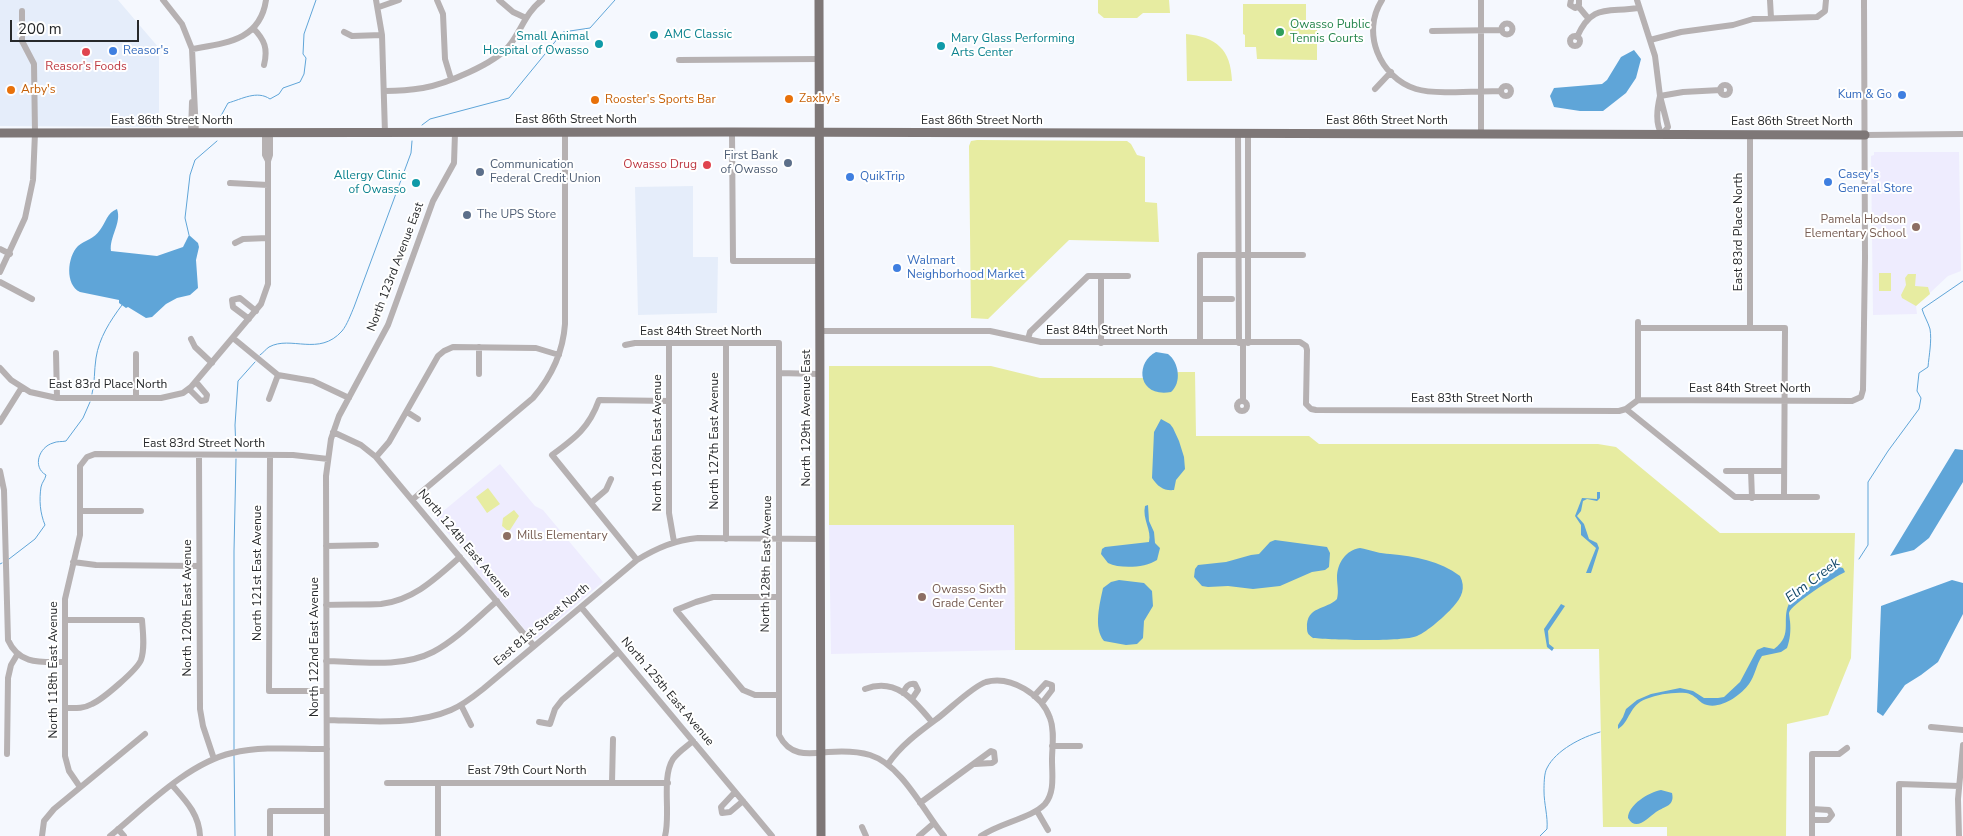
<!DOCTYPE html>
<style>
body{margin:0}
#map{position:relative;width:1963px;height:836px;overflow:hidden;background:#f5f8fe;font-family:"Nunito Sans",sans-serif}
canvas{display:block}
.scale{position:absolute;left:10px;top:20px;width:129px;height:22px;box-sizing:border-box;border:2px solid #27292b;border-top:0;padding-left:6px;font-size:15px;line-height:18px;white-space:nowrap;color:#27292b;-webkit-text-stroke:4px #fff;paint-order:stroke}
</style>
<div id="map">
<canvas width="1963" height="836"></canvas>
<div class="scale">200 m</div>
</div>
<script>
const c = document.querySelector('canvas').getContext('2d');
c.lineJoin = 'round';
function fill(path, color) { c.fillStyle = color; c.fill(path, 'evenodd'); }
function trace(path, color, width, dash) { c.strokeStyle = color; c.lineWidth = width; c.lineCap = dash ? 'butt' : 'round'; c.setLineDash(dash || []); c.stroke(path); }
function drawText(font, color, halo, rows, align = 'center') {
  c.font = font + ' "Nunito Sans",sans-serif'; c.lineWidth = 4; c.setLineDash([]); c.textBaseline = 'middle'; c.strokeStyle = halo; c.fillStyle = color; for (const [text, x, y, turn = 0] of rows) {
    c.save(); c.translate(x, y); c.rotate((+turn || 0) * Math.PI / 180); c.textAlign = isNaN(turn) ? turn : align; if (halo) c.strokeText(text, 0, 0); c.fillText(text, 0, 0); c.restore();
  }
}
fill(new Path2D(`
 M0 0H118L159 48V127L0 126Z
 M693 186V257H718L717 313 638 315 635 187Z`), '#e5edfa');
fill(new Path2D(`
 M1874 152H1959L1961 271 1948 276 1916 306 1917 314 1873 315 1871 156 1874 155Z
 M500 464 535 506 543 510 603 582 536 639 531 637 474 569V564L435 518Z
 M829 525H1014L1015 650 831 654Z`), '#eeecfe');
fill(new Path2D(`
 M1098 0H1169L1170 13H1143L1137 18H1104L1098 13Z
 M1243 4H1306V29L1317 30V60L1257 59 1256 47H1245V35L1243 34Z
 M1186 34C1216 37 1231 49 1232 81H1187Z
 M977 140 1127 141 1131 144 1137 155 1145 157V202L1157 203 1159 242 1069 240 988 319 971 318 969 146 971 141Z
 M1879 273H1891V291H1879Z
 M1908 274H1916L1915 286 1928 287 1930 294 1916 306 1902 298 1901 295 1906 285 1905 278Z
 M829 366H991L1040 378H1143L1179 372H1195L1196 436H1309L1319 444H1598L1616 447 1720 533H1855L1851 658 1828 715 1787 724 1786 836H1667V827H1603L1599 649 1015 650 1014 525H829Z
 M488 488 500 504 487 513 476 497Z
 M514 510 519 516 510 530 508 531 502 526 503 518Z`), '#e7eca1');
fill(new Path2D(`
 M1634 50 1641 59 1636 78 1626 93 1603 111H1580L1554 107 1550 96 1554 88 1602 84 1607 80 1621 57Z
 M117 209C122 223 109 237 111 251L157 256 183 247 189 235 198 243 199 247 196 260 198 288 190 295 177 298 166 304 152 317 146 318 128 307 126 308 119 303V300L80 292C65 285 67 257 78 246 85 240 94 239 100 230 106 222 107 213 117 209Z
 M1156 352 1168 354C1179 362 1182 383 1171 392 1137 398 1135 362 1156 352Z
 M1161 419 1170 424 1173 428 1179 441 1184 457 1185 469 1176 480 1174 490C1164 491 1158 487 1152 478L1154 432Z
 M1955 449 1963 450V482L1929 538 1914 550 1890 556Z
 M1597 492H1600V498L1597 501 1587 499 1583 501 1581 511 1577 516 1584 524 1589 539 1597 543 1599 548 1591 573H1586L1596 548 1581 535V525L1575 516 1582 498 1597 499Z
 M1148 505 1149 521 1154 532 1155 543 1160 548 1157 560C1145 568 1120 569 1108 563L1101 554 1102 549 1105 547 1149 542C1152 530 1142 519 1145 506Z
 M1275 540 1327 547 1330 553 1329 567 1325 570 1312 572 1280 586 1253 589 1228 586 1208 587 1202 586 1194 577 1195 569 1198 565 1226 562 1251 555 1259 554 1270 542Z
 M1360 548C1370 550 1381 554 1390 554 1415 556 1440 561 1460 576 1466 588 1462 597 1453 607 1446 615 1427 632 1417 636 1403 642 1332 640 1313 638 1309 635 1307 634 1307 628 1306 606 1326 610 1337 599 1339 591 1337 585 1337 578 1337 563 1346 550 1360 548Z
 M1839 567 1843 568 1845 572C1835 577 1791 604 1789 613 1789 614 1790 621 1790 621 1791 631 1790 639 1787 648L1781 652 1762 656C1756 665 1755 676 1749 684 1740 696 1718 712 1702 703 1697 699 1693 694 1686 693 1673 692 1659 694 1646 699 1629 705 1630 722 1618 729V725L1623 717 1626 709 1637 700 1651 694 1680 688 1693 691 1704 698H1718L1724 697 1740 682 1757 650 1764 647 1774 649C1795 634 1779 619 1791 600Z
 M1119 580 1144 583 1152 591 1153 606 1144 621 1143 638 1137 644 1126 645 1104 641C1093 628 1100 603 1103 588L1111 582Z
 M1952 580 1963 583V614L1938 662 1921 675 1905 685 1883 716 1877 712 1881 606Z
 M1561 604 1565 606 1548 631 1549 644 1554 648 1552 651 1547 647 1544 629Z
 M1661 790 1672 793C1675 806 1665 806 1656 812 1648 818 1636 832 1628 818 1628 805 1649 792 1661 790Z`), '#5fa5d8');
trace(new Path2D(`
 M218 125 217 123 228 103C242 99 257 90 270 99L279 94 283 88 300 82 304 74 306 58 303 54 304 34 316 0
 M422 125 430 119 509 98 563 32 590 28 615 0
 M189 235 185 218 190 175 195 160 217 141
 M260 355C263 353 266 349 269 347 291 335 319 357 342 331 347 325 351 314 354 307L411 153 412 141
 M92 394C95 382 94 371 96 358 99 338 110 321 122 305
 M236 451 235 425 238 381 255 362
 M9 559 35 539 45 525C40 513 39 500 41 487 42 482 45 480 46 475 32 467 39 447 53 443 57 441 62 442 66 441L83 418 90 402
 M1859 559 1868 545V482L1888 451 1919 409 1921 398 1917 391 1919 373 1928 367C1929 355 1932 341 1930 329 1928 322 1924 316 1922 309L1963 281
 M0 564 2 563
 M234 751V551L236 459
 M234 755 235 836
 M1540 836 1547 829C1548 816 1544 804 1544 791 1544 785 1544 773 1547 768 1556 750 1582 737 1600 732`), '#5fa5d8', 1);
trace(new Path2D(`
 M163 0 182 24 192 49 196 134
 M376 0 382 35 385 133
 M437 0 443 14 445 59 451 79
 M499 0 513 12 526 18
 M1382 0C1361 32 1379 77 1416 89 1435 95 1479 91 1501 91
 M1481 0V134
 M1571 0 1570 5 1575 8 1579 5V0
 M1637 0 1655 56 1660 96 1668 127 1662 135C1655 123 1657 109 1660 96
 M1770 0 1771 18
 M1578 6 1588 18
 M379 7 399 0
 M1501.5 29a5.5 5.5 0 1 1 11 0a5.5 5.5 0 1 1-11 0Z
 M253 28C265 40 268 49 264 65
 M1432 31 1502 30
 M344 32 352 36 382 35
 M1570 41a5 5 0 1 1 10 0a5 5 0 1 1-10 0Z
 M1577 37C1592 3 1608 13 1638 8
 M1650 40 1681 32 1733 25 1753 19 1817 17 1825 11 1826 0
 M192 49C225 43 260 41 266 0
 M679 60 819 59
 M1720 90a5 5 0 1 1 10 0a5 5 0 1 1-10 0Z
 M1501 91a5 5 0 1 1 10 0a5 5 0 1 1-10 0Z
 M1375 89 1391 72
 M385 91C398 91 411 90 423 88 446 84 494 64 509 46 521 31 526 12 542 0
 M1660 96 1683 92 1721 90
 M732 132 733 261H819
 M265 133V155L268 161
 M1238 133 1239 343
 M1248 133V343
 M191 134 192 102
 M1865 135 1963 134
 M230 183 268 185
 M235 243 243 239 268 238
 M0 249 10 254
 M0 272 25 218 33 180 35 133 34 64 22 41V11
 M1101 276V343
 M0 282 32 299
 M1200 299H1232
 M249 319 233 307 232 300 240 298 256 311
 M1638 322V400
 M1638 328H1785L1784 497
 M1750 328V135
 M819 331H990L1041 342H1300L1306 346 1307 350 1306 404 1311 409 1316 410 1619 411 1626 409 1638 400
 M233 338 278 375 313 381 349 398
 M191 339 195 347 212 363
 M1028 339 1030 332 1088 276H1128
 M1200 342V255H1303
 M669 343V513L674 542
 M726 343V539
 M625 345 635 343H779V735C790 757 808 754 828 752 842 751 857 751 870 755 902 765 924 812 944 836
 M479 347V374
 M56 353 57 398
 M136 354V398
 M0 368 11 380 30 392 57 398H161L183 393 191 387 261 304 268 284V161L270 155V133
 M779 373 819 374
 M189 389 201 401 206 400 207 395 196 382
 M269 399 278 375
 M1638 400 1852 401 1861 397 1863 390 1865 258 1864 0
 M1243 401V343
 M1237 406a5 5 0 1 1 10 0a5 5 0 1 1-10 0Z
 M1626 409 1735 497H1817
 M407 412 418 419
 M0 422 22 387
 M333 432 361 445 376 457 389 442 438 356 444 351 453 347 536 348 559 355
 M199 455 200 709 203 726 214 759
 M270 456 269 691H326
 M376 457 534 646
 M0 471 4 490 8 640C19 665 41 662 64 662
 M1726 471H1784
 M1751 471 1752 498
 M412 500 533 398C552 376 563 353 565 324V133
 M592 502 606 490 611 479
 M81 511H141
 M326 546 376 545
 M637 560 552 455C575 438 589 428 599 400L669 401
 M73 562 96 565 199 566
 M778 597H713L696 602 676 610 743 690 755 695H778
 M326 605C344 604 363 605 381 604 414 600 436 578 460 557
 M581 607 772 836
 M326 661C361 662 402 668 433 652 457 639 477 618 497 601
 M865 689C896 677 914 700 932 722
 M903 693C906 687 908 683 915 684L918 690 912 699
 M1034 696 1046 683 1052 685V690L1042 703
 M461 705 471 725
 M65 708C74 708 83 709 92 704 103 699 137 670 141 660 145 648 143 633 142 620H65
 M327 720C365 721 415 726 451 710 463 705 473 697 483 689L637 560C657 548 675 540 698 538L820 539
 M539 722 550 724 555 709 562 700 618 652
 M1931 727 1963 730
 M1052 746H1080
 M7 754 8 678 11 665 17 655
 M888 764C901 745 919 732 938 718 950 709 973 686 986 682 1011 675 1042 695 1050 718 1055 731 1052 747 1052 760 1052 775 1055 792 1045 804 1032 818 999 823 981 836
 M387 783H668
 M438 783V836
 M612 783 613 739
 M172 785C186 801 199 814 200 836
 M80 787 69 771 65 756V599L80 535V466L87 457 95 454 293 455 328 459
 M735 792 721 807 722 813 730 812 743 801
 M920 803 991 751 994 752 995 761 992 763 975 764
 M1812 809 1829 810 1832 815 1828 820H1812
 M1037 811 1048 830
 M862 827 866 836
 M118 829 124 836
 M42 836 44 821 54 809 145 734
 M110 836C144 808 188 763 232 753 262 746 295 749 327 749
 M270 836V811H327
 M327 836 326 476 331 439 339 416 388 325 433 201 454 163 455 133
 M665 836C671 814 661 778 673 759 678 752 686 747 693 741
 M919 836 934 823
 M1812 836V754H1839L1847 748
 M1899 836V784L1959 786
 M1959 836 1958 799 1963 745`), '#b6b1b2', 6);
trace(new Path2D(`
 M819 0 821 836
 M0 133 732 132 1865 135`), '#7e7777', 9);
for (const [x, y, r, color] of [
 [1280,32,5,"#2e9e5b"],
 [654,35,5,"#0f9aa8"],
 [599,44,5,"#0f9aa8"],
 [941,46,5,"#0f9aa8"],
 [113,51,5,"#3f7fe0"],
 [86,52,5,"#e0444e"],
 [11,90,5,"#e8710a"],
 [1902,95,5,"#3f7fe0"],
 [789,99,5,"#e8710a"],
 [595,100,5,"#e8710a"],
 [788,163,5,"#5c6f8a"],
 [707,165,5,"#e0444e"],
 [480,172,5,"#5c6f8a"],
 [850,177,5,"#3f7fe0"],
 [1828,182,5,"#3f7fe0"],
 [416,183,5,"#0f9aa8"],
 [467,215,5,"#5c6f8a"],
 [1916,227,5,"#8d6e63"],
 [897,268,5,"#3f7fe0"],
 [507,536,5,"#8d6e63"],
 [922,597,5,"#8d6e63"]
]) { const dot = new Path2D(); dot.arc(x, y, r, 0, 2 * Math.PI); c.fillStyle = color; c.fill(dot); trace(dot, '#fff', 2); }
drawText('12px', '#27864d', '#fff', [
 ["Owasso Public",1290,25],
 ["Tennis Courts",1290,39]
], 'left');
drawText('12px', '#0d838f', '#fff', [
 ["AMC Classic",664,35],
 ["Small Animal",589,37,"right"],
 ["Hospital of Owasso",589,51,"right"],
 ["Mary Glass Performing",951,39],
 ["Arts Center",951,53],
 ["Allergy Clinic",406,176,"right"],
 ["of Owasso",406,190,"right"]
], 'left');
drawText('12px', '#366cbe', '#fff', [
 ["Reasor's",123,51],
 ["Kum & Go",1892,95,"right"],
 ["Casey's",1838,175],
 ["General Store",1838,189],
 ["QuikTrip",860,177],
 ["Walmart",907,261],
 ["Neighborhood Market",907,275]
], 'left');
drawText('12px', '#be3a42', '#fff', [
 ["Reasor's Foods",86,67],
 ["Owasso Drug",697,165,"right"]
]);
drawText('12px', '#c56008', '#fff', [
 ["Arby's",21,90],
 ["Zaxby's",799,99],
 ["Rooster's Sports Bar",605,100]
], 'left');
drawText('12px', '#27292b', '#fff', [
 ["East 86th Street North",576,120],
 ["East 86th Street North",172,121],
 ["East 86th Street North",982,121],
 ["East 86th Street North",1387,121],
 ["East 86th Street North",1792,122],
 ["East 83rd Place North",1739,232,-90],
 ["North 123rd Avenue East",396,267,-69],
 ["East 84th Street North",1107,331],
 ["East 84th Street North",701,332],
 ["East 83rd Place North",108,385],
 ["East 84th Street North",1750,389],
 ["East 83th Street North",1472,399],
 ["North 129th Avenue East",807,418,-90],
 ["North 127th East Avenue",715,441,-90],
 ["North 126th East Avenue",658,443,-90],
 ["East 83rd Street North",204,444],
 ["North 124th East Avenue",464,544,50],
 ["North 128th East Avenue",767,564,-89],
 ["North 121st East Avenue",258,573,-90],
 ["North 120th East Avenue",188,608,-90],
 ["East 81st Street North",542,625,-40],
 ["North 122nd East Avenue",315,647,-90],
 ["North 118th East Avenue",54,670,-90],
 ["North 125th East Avenue",667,692,50],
 ["East 79th Court North",527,771]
]);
drawText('12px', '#4e5e75', '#fff', [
 ["First Bank",778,156,"right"],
 ["of Owasso",778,170,"right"],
 ["Communication",490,165],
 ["Federal Credit Union",490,179],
 ["The UPS Store",477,215]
], 'left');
drawText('12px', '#785e54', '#fff', [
 ["Pamela Hodson",1906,220,"right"],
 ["Elementary School",1906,234,"right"],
 ["Mills Elementary",517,536],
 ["Owasso Sixth",932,590],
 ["Grade Center",932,604]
], 'left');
drawText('italic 14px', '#13486a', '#fff', [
 ["Elm Creek",1813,581,-37]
]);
</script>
